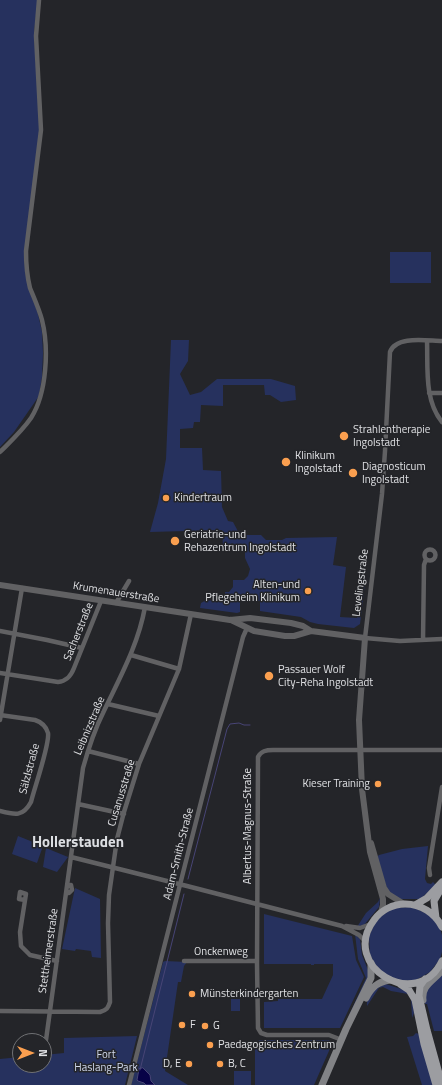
<!DOCTYPE html>
<meta charset="utf-8">
<style>
body{margin:0}
#map{position:relative;width:442px;height:1085px;overflow:hidden;background:#242529;font-family:"Titillium Web",sans-serif}
canvas{display:block}
.north{position:absolute;left:12px;top:1033px;width:40px;height:40px;box-sizing:border-box;background:#242529;border:1px solid #6f7073;border-radius:50%;rotate:90deg;font-size:11px;font-weight:700;line-height:16px;text-align:center;color:#dfe0e3}
.north::after{content:'';display:block;margin:auto;width:14px;height:18px;background:#fa9f4f;clip-path:polygon(50% 0,100% 100%,50% 72%,0 100%)}
</style>
<div id="map">
<canvas width="442" height="1085"></canvas>
<div class="north">N</div>
</div>
<script>
const c = document.querySelector('canvas').getContext('2d');
c.lineJoin = 'round';
function fill(path, color) { c.fillStyle = color; c.fill(path, 'evenodd'); }
function trace(path, color, width, dash) { c.strokeStyle = color; c.lineWidth = width; c.lineCap = dash ? 'butt' : 'round'; c.setLineDash(dash || []); c.stroke(path); }
function drawText(font, color, halo, rows, align = 'center') {
  c.font = font + ' "Titillium Web",sans-serif'; c.lineWidth = 3; c.setLineDash([]); c.textBaseline = 'middle'; c.strokeStyle = halo; c.fillStyle = color; for (const [text, x, y, turn = 0] of rows) {
    c.save(); c.translate(x, y); c.rotate((+turn || 0) * Math.PI / 180); c.textAlign = isNaN(turn) ? turn : align; if (halo) c.strokeText(text, 0, 0); c.fillText(text, 0, 0); c.restore();
  }
}
fill(new Path2D(`
 M0 0H38L34 32 39 115V144L25 272 38 314 42 332 43 353 42 377 39 396 14 432 0 447Z
 M390 252H431V283H390Z
 M171 340H189L188 361 180 374 190 395 201 392 217 379H271L295 386 296 400 281 402 270 395H265L264 385H223V406L201 405 200 422H194L193 428 180 429V448H202L203 470 221 471 222 507 228 521 233 522 240 535H261L266 540H282L286 538 337 537 333 565 346 567 340 617 357 618 363 575H366L360 624 354 628 318 624 310 622 301 617 260 611V601L240 602V612L237 613 200 608 201 603C208 598 218 603 225 597V592H229L233 587V580H244L248 576 250 569 245 558V546H223L222 530 150 532 158 503 166 459Z
 M18 836 43 846 37 863 12 854Z
 M428 846 425 879 427 883 431 884 433 882 436 885 420 899H400L388 892 377 857 379 855 402 849Z
 M46 848 68 857 57 872 43 867Z
 M75 888 100 899 101 958 92 957 91 951 76 949 75 951 62 949Z
 M380 898 379 907 364 925 357 927 366 913 378 902Z
 M412 907 430 915 440 928 442 935V952L440 959 430 972 416 980 400 981 380 972 370 955 369 936 377 919 393 908Z
 M264 914 352 936 356 960 364 977 340 1028H264V1002L278 1001V999H322L333 975V964H314V965H311V964H264Z
 M355 934 360 939 362 955 370 975 345 1024 366 978 358 959Z
 M165 961 187 962 184 966 181 982H178L165 1071 188 1085H131L163 962Z
 M442 973V1031H434L427 1004H425V992Z
 M386 984 404 990 411 994 414 1013 412 1018 411 998 408 994 391 991 383 987 379 988 367 1006C366 994 376 988 386 984Z
 M231 999H240V1011H231Z
 M416 1033 419 1034 433 1085H422L407 1037 413 1036Z
 M137 1036 125 1085H0V1059L20 1057V1065H44V1055L64 1053V1038Z
 M259 1040H329L332 1044 314 1085H255V1048Z
 M234 1071H251V1085H234Z`), '#26315e');
const water = new Path2D(`
 M143 1068 150 1075 151 1081 155 1085H146L144 1083 138 1081 137 1080 139 1069Z`);
fill(water, '#070347');
trace(water, '#484576', 1);
trace(new Path2D(`
 M188 879 227 729 230 724 239 723 244 725H250
 M140 1070 184 894`), '#484576', 1);
trace(new Path2D(`
 M427 341C428 367 424 400 442 422
 M442 341C428 341 396 335 390 352L385 451 382 494 365 638 400 641 442 639
 M429 393H442
 M0 452C11 441 22 431 31 418 47 393 49 348 42 320 39 309 34 298 30 288 27 276 26 264 26 251L41 130 36 36 39 0
 M424.5 555a5.5 5.5 0 1 1 11 0a5.5 5.5 0 1 1-11 0Z
 M116 603 129 581
 M0 631 47 640 82 648
 M423 640 424 565 426 559
 M131 655 179 669
 M0 673 58 682C67 681 71 676 74 668L101 601
 M108 704 159 716
 M0 715 35 720C41 722 46 726 48 733 50 744 34 789 31 802 23 817 15 815 0 811
 M0 720 22 588
 M88 751 139 764
 M78 804 124 814
 M71 857 187 886 342 926 359 935 365 941
 M430 875 429 868 442 787
 M67 893H69L72 890 71 885 67 886
 M25 900 19 899 20 892 26 894 20 932 21 946 30 955 57 961
 M346 926 360 928 371 924
 M184 961H257
 M0 1011 100 1012C107 1010 108 1008 110 1002L108 923 109 895 117 839 124 812 139 764 179 669 191 614
 M46 1040 83 768C88 750 94 731 103 713 119 679 138 646 145 607
 M342 1040 329 1035H267L261 1033 258 1028 257 964 258 757C261 751 266 750 273 750H442
 M129 1085 243 637 247 628`), '#616163', 4.5);
trace(new Path2D(`
 M0 585 230 620 250 618 291 623 303 626 311 631 365 638 359 720 362 789 370 852 383 899V905L381 912
 M231 620 254 631 285 636H294L311 631
 M371 843 384 888 388 894 404 904`), '#616163', 6);
trace(new Path2D(`
 M366 998C372 987 377 982 390 980
 M423 1000C421 985 434 981 442 970
 M322 1085 346 1029 371 978V963`), '#828386', 7);
trace(new Path2D(`
 M415 905 427 898 442 882
 M436 918 434 901 441 889
 M442 927C435 913 421 904 405 904 393 904 381 910 374 920 339 966 417 1013 442 961
 M425 979 420 986 419 996 427 1030 442 1084
 M400 984 409 990 415 1000 424 1044 436 1085`), '#9c9da1', 7);
for (const [x, y, r, color] of [
 [344,436,5,"#fa9f4f"],
 [286,462,5,"#fa9f4f"],
 [353,473,5,"#fa9f4f"],
 [166,498,4,"#fa9f4f"],
 [175,541,5,"#fa9f4f"],
 [308,591,4,"#fa9f4f"],
 [269,676,5,"#fa9f4f"],
 [378,784,4,"#fa9f4f"],
 [192,994,4,"#fa9f4f"],
 [182,1025,4,"#fa9f4f"],
 [205,1026,4,"#fa9f4f"],
 [210,1045,4,"#fa9f4f"],
 [189,1064,4,"#fa9f4f"],
 [220,1064,4,"#fa9f4f"]
]) { const dot = new Path2D(); dot.arc(x, y, r, 0, 2 * Math.PI); c.fillStyle = color; c.fill(dot); trace(dot, '#242529', 1.5); }
drawText('11px', '#dfe0e3', '#242529', [
 ["Strahlentherapie",353,430],
 ["Ingolstadt",353,443],
 ["Klinikum",295,456],
 ["Ingolstadt",295,469],
 ["Diagnosticum",362,467],
 ["Ingolstadt",362,480],
 ["Kindertraum",174,498],
 ["Geriatrie-und",184,535],
 ["Rehazentrum Ingolstadt",184,548],
 ["Alten-und",300,585,"right"],
 ["Pflegeheim Klinikum",300,598,"right"],
 ["Passauer Wolf",278,670],
 ["City-Reha Ingolstadt",278,683],
 ["Kieser Training",370,784,"right"],
 ["Münsterkindergarten",200,994],
 ["F",190,1025],
 ["G",213,1026],
 ["Paedagogisches Zentrum",218,1045],
 ["D, E",181,1064,"right"],
 ["B, C",228,1064]
], 'left');
drawText('11px', '#dfe0e3', '#242529', [
 ["Levelingstraße",361,583,-83],
 ["Krumenauerstraße",116,593,9],
 ["Sacherstraße",79,632,-68],
 ["Leibnizstraße",90,726,-67],
 ["Sälzlstraße",30,769,-75],
 ["Cusanusstraße",122,793,-73],
 ["Albertus-Magnus-Straße",248,826,-90],
 ["Adam-Smith-Straße",179,854,-76],
 ["Stettheimerstraße",49,951,-82],
 ["Onckenweg",221,952]
]);
drawText('11px', '#d0d8ec', '#242529', [
 ["Fort",106,1055],
 ["Haslang-Park",106,1068]
]);
drawText('bold 15px', '#dcdee2', '#242529', [
 ["Hollerstauden",78,843]
]);
</script>
